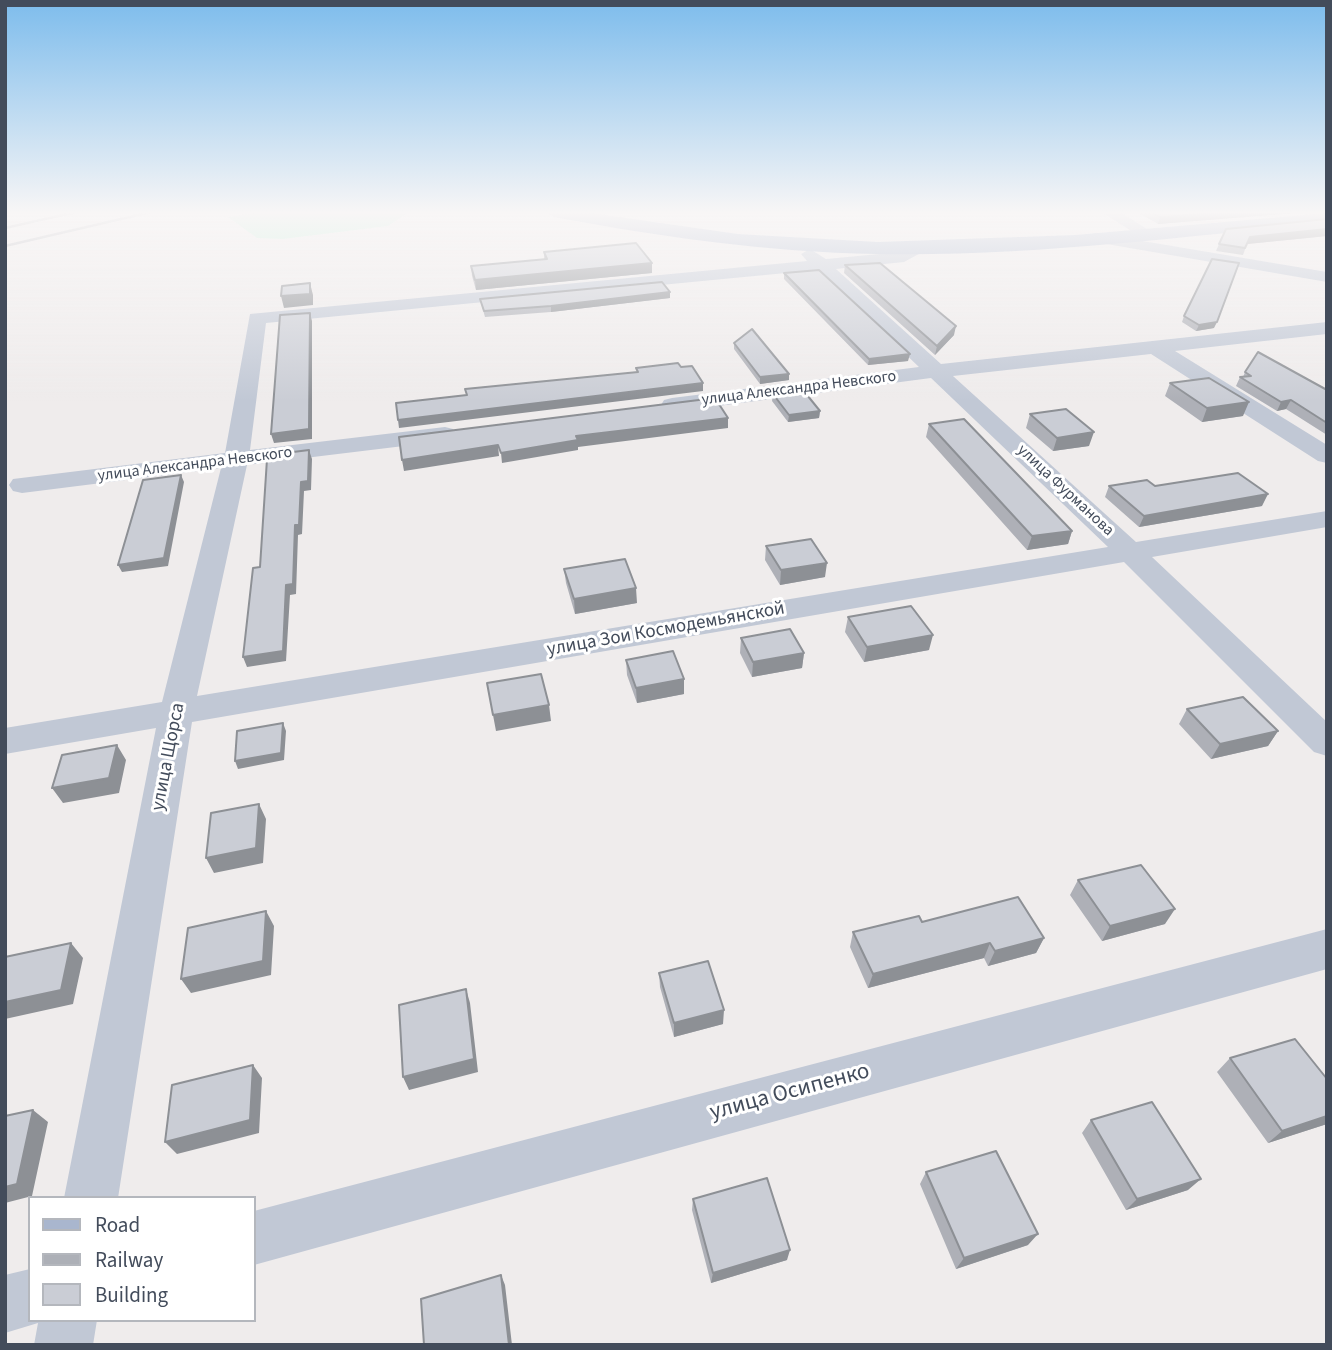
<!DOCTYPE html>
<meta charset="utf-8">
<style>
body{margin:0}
#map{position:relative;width:1332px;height:1350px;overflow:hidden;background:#efecec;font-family:"Source Sans 3",sans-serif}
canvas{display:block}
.frame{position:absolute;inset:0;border:7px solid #434c5b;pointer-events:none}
.legend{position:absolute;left:28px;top:1196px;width:228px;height:126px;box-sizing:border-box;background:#fff;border:2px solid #b4b7bd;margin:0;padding:9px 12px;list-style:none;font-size:21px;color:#434c5b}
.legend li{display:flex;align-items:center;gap:14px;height:35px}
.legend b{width:35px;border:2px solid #b4b7bd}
</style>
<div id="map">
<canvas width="1332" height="1350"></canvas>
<div class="frame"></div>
<ul class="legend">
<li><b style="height:9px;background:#a9b6ce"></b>Road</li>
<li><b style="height:9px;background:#adb0b7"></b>Railway</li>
<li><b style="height:19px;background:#cacdd5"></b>Building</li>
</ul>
</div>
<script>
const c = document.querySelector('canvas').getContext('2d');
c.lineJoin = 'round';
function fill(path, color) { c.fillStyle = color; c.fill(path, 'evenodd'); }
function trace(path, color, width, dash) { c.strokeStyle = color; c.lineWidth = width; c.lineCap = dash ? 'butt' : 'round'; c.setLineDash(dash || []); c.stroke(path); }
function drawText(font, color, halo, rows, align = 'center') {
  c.font = font + ' "Source Sans 3",sans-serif'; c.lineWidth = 6; c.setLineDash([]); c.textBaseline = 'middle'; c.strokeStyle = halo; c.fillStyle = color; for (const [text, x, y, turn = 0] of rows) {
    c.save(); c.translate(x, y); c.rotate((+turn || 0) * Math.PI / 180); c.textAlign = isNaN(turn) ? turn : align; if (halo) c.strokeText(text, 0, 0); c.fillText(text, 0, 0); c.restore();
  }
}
fill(new Path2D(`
 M263 212H409L388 226 283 239 257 238 228 217Z`), '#b5f2d6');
fill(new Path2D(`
 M1101 212H1120L1155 234 1147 239 1141 237Z
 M1095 233 1327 272V282L1089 241 1087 238 1089 235Z
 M922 243 930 248 904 262 836 269 941 364 1327 322V334L1175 351 1327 445V463L1318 461 1151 354 953 376 1136 542 1327 511V527L1152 557 1327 722V756L1314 752 1124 562 192 722 118 1198H64L156 728 5 754V728L162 702 221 468 22 493 13 491 9 485 13 479 225 453 250 314 807 261 801 254 810 249 826 259 900 252ZM817 270 919 367 672 398 664 400 661 405 664 410 672 412 931 378 1108 547 197 696 247 465 445 441 453 439 457 434 453 429 445 427 250 450 266 323Z
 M1327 929V969L254 1265V1211Z
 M30 1269V1320H97L93 1345H34L38 1323 5 1333V1275Z`), '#c1c8d5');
fill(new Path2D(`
 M545 212H584L738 234 878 242 1075 235 1327 213V223C1177 237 1026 257 876 254 767 252 661 237 554 217Z`), '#a9b6ce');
trace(new Path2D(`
 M5 228 76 212
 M5 246 151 212`), '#adb0b7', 2.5);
fill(new Path2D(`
 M1137 212H1307L1158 224Z
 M1327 219V236L1247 244 1243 255 1216 251 1219 244Z
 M544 252 652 263V273L476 290 472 276 471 266 544 260Z
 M845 265 954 335 935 355 844 273Z
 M784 273 908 361 868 365 784 279Z
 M670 298 551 312 485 317 480 299Z
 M1184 316 1214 328 1196 331 1182 322Z
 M734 343 789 380 760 384 734 349Z
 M1245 372 1327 390V435L1286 409 1277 411 1236 386 1240 377H1243Z
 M1170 383 1243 416 1202 422 1165 396Z
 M773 394 820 411 819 418 788 422 772 401Z
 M1030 414 1089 446 1053 451 1026 428Z
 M929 424 1072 531 1068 544 1027 550 926 437Z
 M1109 486H1155L1262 506 1139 527 1105 497Z
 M766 546 825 577 780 585 765 560Z
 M564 569 637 603 575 614 566 583Z
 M848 617 929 650 864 662 845 632Z
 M741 638 804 653 802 668 752 677 740 653Z
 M626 660 684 679V694L637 703 627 675Z
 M1187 709 1278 731 1268 746 1211 759 1179 724Z
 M1078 880 1165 924 1102 941 1070 895Z
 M922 922 1044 938 1036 953 988 966 984 958 868 988 850 947 853 932Z
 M659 973 723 1024 674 1037 660 987Z
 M1230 1058 1327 1079V1124L1268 1143 1217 1072Z
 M1091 1120 1188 1190 1126 1210 1082 1133Z
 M926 1172 1028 1245 956 1269 920 1184Z
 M693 1199 787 1260 711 1283 692 1210Z`), '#aeb0b7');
fill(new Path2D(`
 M1227 212H1307L1158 224 1160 217Z
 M1327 229V236L1247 244 1250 237Z
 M652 263V273L476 290 475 280Z
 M310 283 313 295V305L284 308 281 296Z
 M670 292V298L551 312V306Z
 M310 313 312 321V439L274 443 271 434Z
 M1217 322 1214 328 1196 331 1199 325Z
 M956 326 954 335 935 355 937 346Z
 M910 354 908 361 868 365 869 359Z
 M789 374V380L760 384V377Z
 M703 383V391L399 428 398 420Z
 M1291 400 1286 409 1277 411 1281 402Z
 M1249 402 1243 416 1202 422 1207 408Z
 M820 411 819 418 788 422 789 415Z
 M728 418V428L578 447V450L502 463 501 453 576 436Z
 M1094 432 1089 446 1053 451 1057 438Z
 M498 445 499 456 404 471 402 460Z
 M309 450 312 459 311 490 304 491 302 534 298 535 296 594 290 595 286 661 247 667 243 657 295 525 301 482Z
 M181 475 184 482 168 566 122 572 118 565Z
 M1268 494 1262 506 1139 527 1144 516Z
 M1072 531 1068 544 1027 550 1032 536Z
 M827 563 825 577 780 585 781 570Z
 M636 588 637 603 575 614 574 599Z
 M933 635 929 650 864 662 867 647Z
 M804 653 802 668 752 677 753 662Z
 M684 679V694L637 703 636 688Z
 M549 705 551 721 496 731 493 715Z
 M283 723 286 731 284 760 238 769 235 761Z
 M1278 731 1268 746 1211 759 1220 744Z
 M117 745 126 760 119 793 63 803 52 788Z
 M259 804 266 819 263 863 214 873 206 858Z
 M1175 909 1165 924 1102 941 1110 926Z
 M266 911 274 926 271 975 191 993 181 979Z
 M1044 938 1036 953 988 966 995 951Z
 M71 943 83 958 73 1004 5 1019V1002Z
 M990 943 984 958 868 988 873 974Z
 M466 989 470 1003 478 1072 409 1090 403 1077Z
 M724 1010 723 1024 674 1037V1023Z
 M253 1065 262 1078 259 1133 177 1154 165 1142Z
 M33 1110 48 1122 32 1196 5 1203V1187Z
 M1327 1116V1124L1268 1143 1282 1131Z
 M1201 1179 1188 1190 1126 1210 1137 1199Z
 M1038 1234 1028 1245 956 1269 964 1258Z
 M790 1250 787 1260 711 1283 713 1273Z
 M501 1275 505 1285 512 1345H509Z`), '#8d9095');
const building = new Path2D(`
 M1151 212H1227L1160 217Z
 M1327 219V229L1250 237 1245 248 1219 244 1226 229Z
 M636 243 652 263 475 280 471 266 547 259 544 252Z
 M1212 259 1239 263 1217 322 1199 325 1184 316Z
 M880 263 956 326 937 346 845 265Z
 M819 270 910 354 869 359 784 273Z
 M662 282 670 292 551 306 484 311 480 299Z
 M310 283V294L281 296 282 286Z
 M310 313 309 429 271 434 280 315Z
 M752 329 789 374 760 377 734 343Z
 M1258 352 1327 390V423L1291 400 1281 402 1240 377 1251 376 1245 372Z
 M678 363 681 367 692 366 703 383 398 420 396 403 467 395 465 389 638 372 636 368Z
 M1209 378 1249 402 1207 408 1170 383Z
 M803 390 820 411 789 415 773 394Z
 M715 398 728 418 576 436 578 440 501 453 498 445 402 460 399 437Z
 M1066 409 1094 432 1057 438 1030 414Z
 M964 419 1072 531 1032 536 929 424Z
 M309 450 308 481 301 482 299 525H295L293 584 286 585 283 651 243 657 253 568 260 567 267 459 269 455Z
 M1238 473 1268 494 1144 516 1109 486 1147 480 1155 486Z
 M181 475 164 558 118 565 143 480Z
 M811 539 827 563 781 570 766 546Z
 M625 559 636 588 574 599 564 569Z
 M911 606 933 635 867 647 848 617Z
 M790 629 804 653 753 662 741 638Z
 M673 651 684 679 636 688 626 660Z
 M541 674 549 705 493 715 487 683Z
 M1243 697 1278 731 1220 744 1187 709Z
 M283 723 281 753 235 761 237 731Z
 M117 745 109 778 52 788 62 755Z
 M259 804 256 848 206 858 211 813Z
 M1141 865 1175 909 1110 926 1078 880Z
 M1018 897 1044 938 995 951 990 943 873 974 853 932 919 916 922 922Z
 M266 911 263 961 181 979 188 928Z
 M71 943 61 990 5 1002V957Z
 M708 961 724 1010 674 1023 659 973Z
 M466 989 474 1059 403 1077 399 1005Z
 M1295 1039 1327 1079V1116L1282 1131 1230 1058Z
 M253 1065 250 1120 165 1142 172 1085Z
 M1152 1102 1201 1179 1137 1199 1091 1120Z
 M33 1110 17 1184 5 1187V1116Z
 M996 1151 1038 1234 964 1258 926 1172Z
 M767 1178 790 1250 713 1273 693 1199Z
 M501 1275 509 1345H424L421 1299Z`);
fill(building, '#cacdd5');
trace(building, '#8d9095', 2);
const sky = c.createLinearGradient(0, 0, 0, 401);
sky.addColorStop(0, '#7dbcec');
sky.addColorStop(0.53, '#f8f6f6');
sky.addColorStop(1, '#f8f6f600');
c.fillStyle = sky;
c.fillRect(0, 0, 1332, 401);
drawText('16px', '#434c5b', '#fff', [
 ["улица Александра Невского",799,389,-7],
 ["улица Александра Невского",195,465,-7],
 ["улица Фурманова",1065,491,43]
]);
drawText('19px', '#434c5b', '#fff', [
 ["улица Зои Космодемьянской",666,630,-10],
 ["улица Щорса",169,757,-79]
]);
drawText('23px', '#434c5b', '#fff', [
 ["улица Осипенко",790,1093,-15]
]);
</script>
